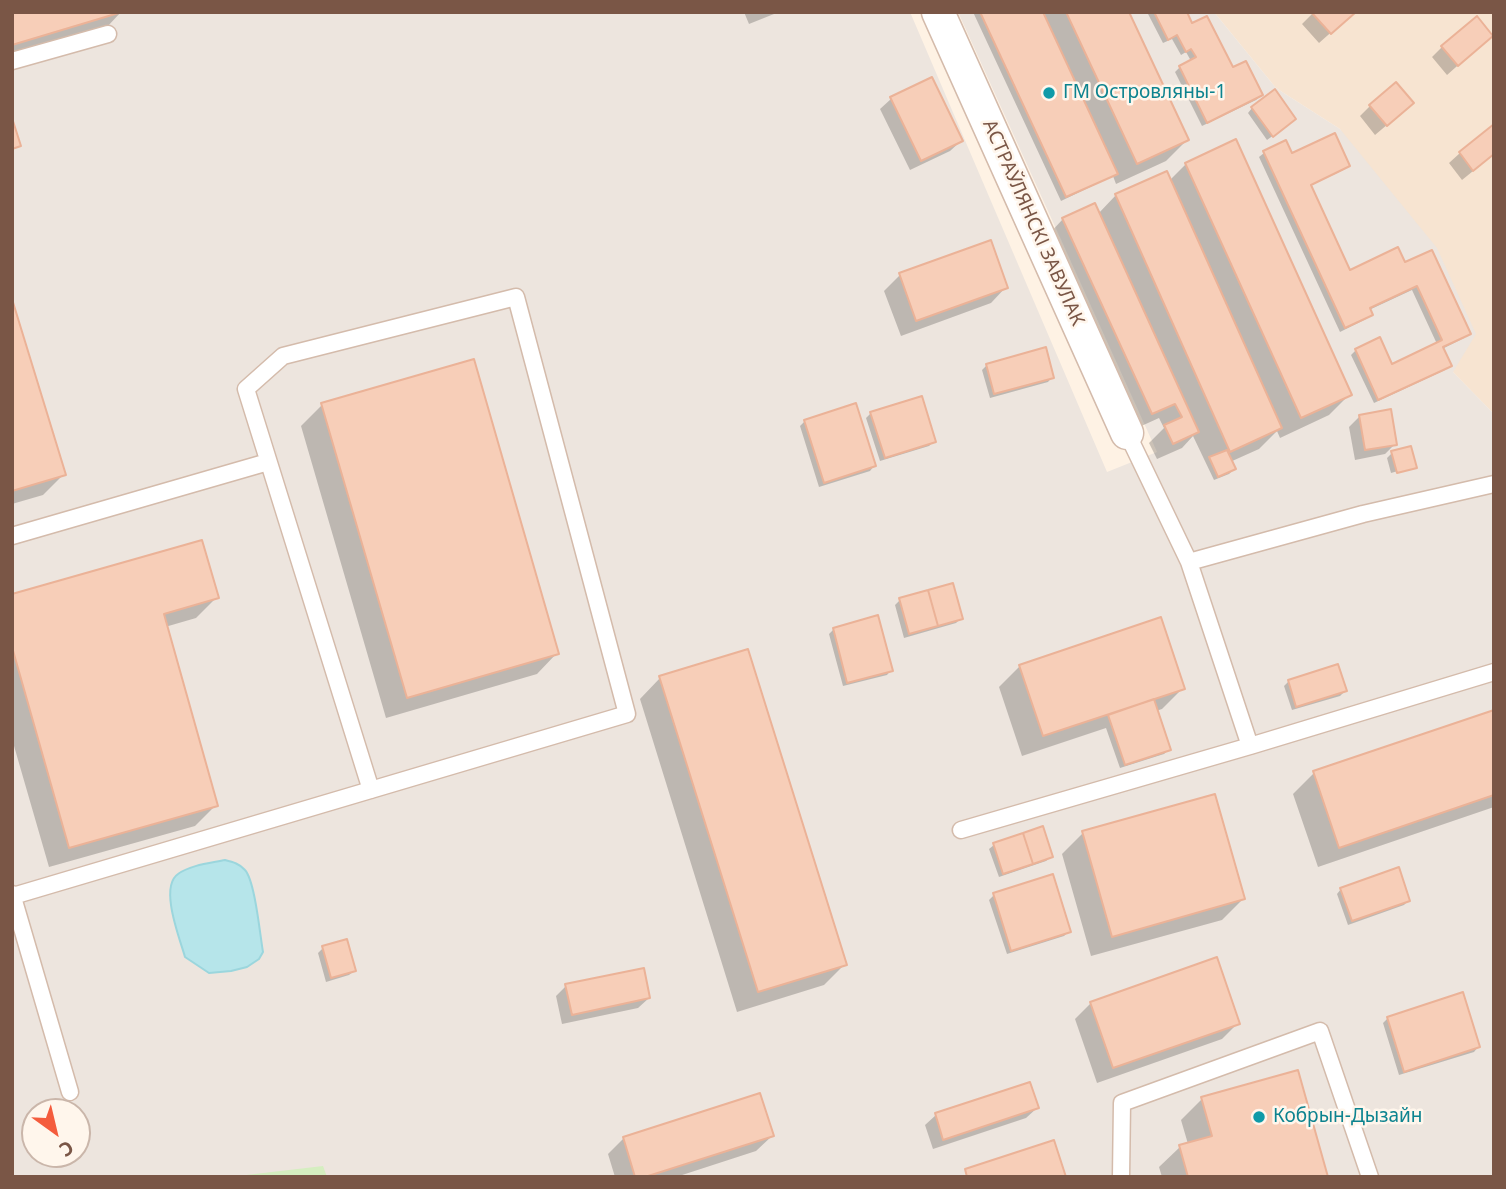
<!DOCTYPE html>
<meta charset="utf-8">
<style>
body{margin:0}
#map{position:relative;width:1506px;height:1189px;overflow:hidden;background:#fef2e4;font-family:"Noto Sans",sans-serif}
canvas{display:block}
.frame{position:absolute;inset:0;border:14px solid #7a5646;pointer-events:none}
.north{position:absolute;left:21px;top:1098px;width:70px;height:70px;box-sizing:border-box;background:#fff6ec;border:2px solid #cab6aa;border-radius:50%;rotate:146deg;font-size:19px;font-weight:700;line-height:28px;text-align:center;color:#7a5646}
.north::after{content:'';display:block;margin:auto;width:24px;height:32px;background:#f45c3d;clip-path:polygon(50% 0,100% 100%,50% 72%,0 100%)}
</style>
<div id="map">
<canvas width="1506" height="1189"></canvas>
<div class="frame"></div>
<div class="north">С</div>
</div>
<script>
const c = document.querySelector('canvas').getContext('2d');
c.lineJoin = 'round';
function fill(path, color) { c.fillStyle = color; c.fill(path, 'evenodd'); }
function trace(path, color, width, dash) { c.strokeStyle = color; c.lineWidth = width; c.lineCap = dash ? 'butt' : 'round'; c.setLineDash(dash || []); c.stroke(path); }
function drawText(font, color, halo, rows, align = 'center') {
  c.font = font + ' "Noto Sans",sans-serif'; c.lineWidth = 5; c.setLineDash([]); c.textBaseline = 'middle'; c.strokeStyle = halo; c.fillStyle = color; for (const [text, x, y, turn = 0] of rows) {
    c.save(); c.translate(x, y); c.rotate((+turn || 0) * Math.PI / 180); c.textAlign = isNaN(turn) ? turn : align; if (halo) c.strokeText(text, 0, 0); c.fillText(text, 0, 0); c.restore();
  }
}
fill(new Path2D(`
 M1214 12H1494V414L1453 372 1340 129 1276 88Z`), '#f7e4d1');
fill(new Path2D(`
 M12 12H910L1107 472 1157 452 958 12H1214L1276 88 1340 129 1437 248 1476 334 1453 372 1494 414V1177H12ZM35 1112H77V1154H35Z`), '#ede5de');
fill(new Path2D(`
 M323 1166 327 1177H229Z`), '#d5eec0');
const water = new Path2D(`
 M225 860C233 862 240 864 245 870 255 881 260 935 263 952L259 959 247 967 231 971 209 973 185 957C180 939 159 887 178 874 190 865 211 863 225 860Z`);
fill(water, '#b6e5ea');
trace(water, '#9bd6dd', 2);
fill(new Path2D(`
 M12 12H121L107 27 12 55Z
 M744 12H779L749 24Z
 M973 12H1127L1187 140 1166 161 1116 184 1113 176 1061 201Z
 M1147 12H1185L1192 25 1232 70 1261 95 1256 100 1202 126 1175 72 1180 67 1191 61 1186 52 1181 55 1172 39 1163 43Z
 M1314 12H1354L1319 43 1302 24Z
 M1491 36 1447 75 1432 57 1442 47Z
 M931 79 961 141 950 151 910 170 880 109 891 99Z
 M1370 106 1401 113 1375 135 1360 116Z
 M1252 108 1289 124 1267 140 1248 113Z
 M1285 143 1291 155 1348 166 1343 170 1310 186 1349 272 1404 265 1469 333 1464 338 1442 349 1449 366 1445 370 1374 403 1351 355 1356 350 1391 366 1437 344 1412 290 1369 310 1371 315 1366 319 1340 332 1259 157 1264 153Z
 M1460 153 1494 154 1462 180 1449 163Z
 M1186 164 1350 394 1329 415 1280 438 1277 431 1259 449 1230 462 1234 469 1229 474 1214 480 1193 436 1182 448 1157 459 1149 443 1164 428 1159 418 1137 428 1048 235 1063 219 1098 214 1116 195 1170 180Z
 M900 275 1006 287 991 303 901 336 884 291Z
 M12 305 64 474 43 495 12 504Z
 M987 365 1052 377 1048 382 990 398 982 370Z
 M322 405 557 653 537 674 386 718 301 426Z
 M871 413 934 441 929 446 880 461 866 418Z
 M1360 416 1395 444 1385 454 1355 460 1349 427Z
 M805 421 874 466 870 471 819 487 800 426Z
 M1392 453 1415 467 1412 470V467L1391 473 1387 458Z
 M12 596 217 597 196 618 165 627 216 805 195 826 49 867 12 739Z
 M900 600 961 618 956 623 904 638 895 605Z
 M834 629 891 670 887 675 843 686 829 634Z
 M1020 666 1183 688 1162 709 1156 711 1169 749 1164 754 1120 768 1106 728 1022 756 999 687Z
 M660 678 845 964 824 985 737 1012 640 699Z
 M1289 681 1345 691 1340 696 1292 710 1284 686Z
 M1494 712V807L1318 867 1293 794 1314 773Z
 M1083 833 1243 899 1222 920 1091 956 1062 854Z
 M994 845 1051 857 1046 861 999 877 989 849Z
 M1341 889 1408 901 1404 905 1348 925 1337 894Z
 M994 895 1069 931 1064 936 1007 954 989 900Z
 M323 948 354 971 349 975 326 982 318 953Z
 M566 986 649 998 638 1008 562 1024 556 996Z
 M1091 1003 1238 1023 1222 1039 1097 1083 1075 1019Z
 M1388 1018 1478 1047 1474 1052 1399 1075 1383 1023Z
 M1202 1099 1326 1177H1162L1159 1167 1180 1147 1188 1144 1181 1120Z
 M1037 1108 1026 1118 933 1149 925 1125 936 1115Z
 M772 1136 756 1151 676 1177H615L608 1154 624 1138Z`), '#0003');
const building = new Path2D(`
 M12 12H122L12 45Z
 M980 12H1043L1118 174 1066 197Z
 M1066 12H1129L1189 140 1137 164Z
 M1154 12H1187L1192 23 1207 16 1233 67 1246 61 1263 95 1207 123 1179 66 1196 57 1191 49 1186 52 1177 35 1168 40Z
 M1311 12H1356L1331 34Z
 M1477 16 1493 36 1458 66 1441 46Z
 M932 77 963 141 921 161 890 97Z
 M1396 82 1414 103 1387 126 1369 105Z
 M1275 89 1296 119 1273 137 1251 107Z
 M12 118 21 146 12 149Z
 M1494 124V154L1473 171 1459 152Z
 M1335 133 1350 166 1311 185 1350 270 1398 247 1405 262 1432 250 1471 334 1443 347 1452 366 1378 400 1355 349 1380 337 1392 364 1442 340 1417 286 1370 308 1373 315 1345 328 1263 151 1286 140 1292 153Z
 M1236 139 1352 395 1301 418 1185 163Z
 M1167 171 1282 428 1230 452 1115 194Z
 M1095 203 1199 432 1173 444 1164 425 1182 417 1175 404 1152 414 1062 218Z
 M991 240 1008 288 916 321 899 273Z
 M12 299 66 475 12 491Z
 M1046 347 1054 378 994 394 986 364Z
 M474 359 559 654 407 698 321 403Z
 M922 396 936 442 885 458 870 412Z
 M856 403 876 466 824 483 804 420Z
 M1391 409 1397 445 1365 450 1359 415Z
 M1411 446 1417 468 1397 473 1391 451Z
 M1227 450 1236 469 1218 477 1209 457Z
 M202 540 219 598 164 614 218 806 69 848 12 647V594Z
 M953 583 963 619 938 626 928 590Z
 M928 590 938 626 909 634 899 598Z
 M878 615 893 671 847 683 833 628Z
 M1161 617 1185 689 1043 736 1019 665Z
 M748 649 847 965 758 992 659 676Z
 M1338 664 1347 691 1296 707 1288 680Z
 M1154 699 1171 750 1125 765 1108 715Z
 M1494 710V795L1339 848 1313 771Z
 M1215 794 1245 899 1112 937 1082 831Z
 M1043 826 1053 857 1033 864 1023 833Z
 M1023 833 1033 864 1003 874 993 843Z
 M1399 867 1410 901 1352 921 1340 888Z
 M1053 874 1071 932 1011 951 993 893Z
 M347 939 356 971 331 978 322 946Z
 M1217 957 1240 1024 1113 1068 1090 1002Z
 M644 968 650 998 572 1015 565 984Z
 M1463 992 1480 1047 1404 1072 1387 1017Z
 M1298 1070 1328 1177H1188L1179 1145 1212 1136 1201 1097Z
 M1030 1082 1039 1108 943 1140 935 1113Z
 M760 1093 774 1136 645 1177H635L623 1137Z
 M1054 1140 1066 1177H967L965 1169Z`);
fill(building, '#f7ceb8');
trace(building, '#ebb297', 2);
const service = new Path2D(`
 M12 61 108 34
 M1127 433 1189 562 1250 746 1494 672
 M12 536 268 462
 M1189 562 1363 514 1494 484
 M961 830 1250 746
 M12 894 70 1092
 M13 896 627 714 516 297 283 356 246 389 371 790
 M1121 1177 1122 1103 1320 1031 1370 1177`);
const minor = new Path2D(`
 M938 12 1127 433`);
trace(service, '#d4bbab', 19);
trace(minor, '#d4bbab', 35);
trace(service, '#fff', 16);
trace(minor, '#fff', 32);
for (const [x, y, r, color] of [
 [1049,93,7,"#0f9aa8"],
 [1259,1117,7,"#0f9aa8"]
]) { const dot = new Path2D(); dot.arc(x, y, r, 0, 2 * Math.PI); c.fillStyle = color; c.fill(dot); trace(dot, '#fff6ec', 2.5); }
drawText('19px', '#0d838f', '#fff6ec', [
 ["ГМ Островляны-1",1063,93],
 ["Кобрын-Дызайн",1273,1117]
], 'left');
drawText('19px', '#7a5646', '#fff6ec', [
 ["АСТРАЎЛЯНСКІ ЗАВУЛАК",1033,223,66]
]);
</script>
